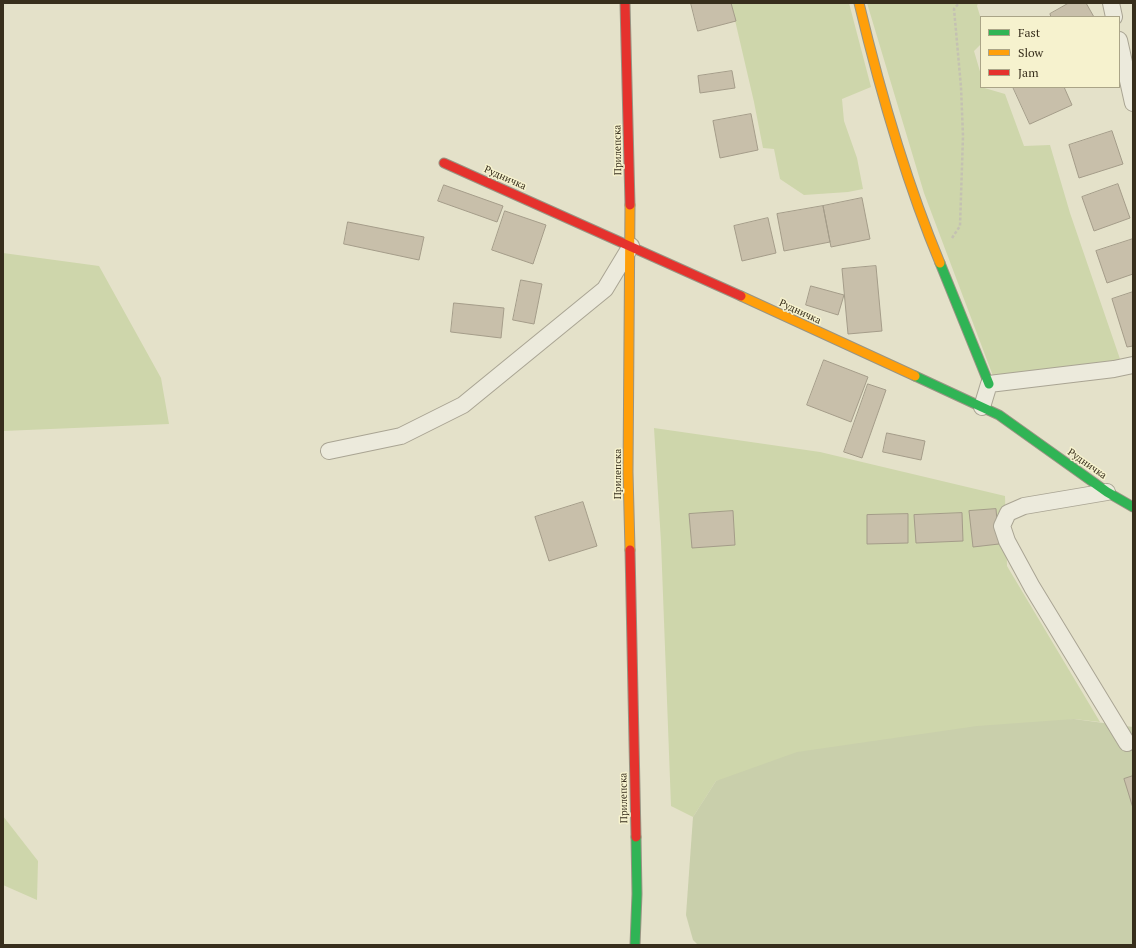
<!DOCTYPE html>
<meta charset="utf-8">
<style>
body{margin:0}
#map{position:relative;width:1136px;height:948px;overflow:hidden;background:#e4e1c9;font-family:"PT Serif",serif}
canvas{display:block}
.frame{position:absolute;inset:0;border:4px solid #372e1c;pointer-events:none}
.legend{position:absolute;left:980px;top:16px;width:140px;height:72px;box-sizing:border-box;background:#f6f2ce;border:1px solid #aaa487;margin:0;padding:5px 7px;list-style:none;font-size:12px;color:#372e1c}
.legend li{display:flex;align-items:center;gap:8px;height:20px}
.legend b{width:20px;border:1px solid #aaa487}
</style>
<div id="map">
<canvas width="1136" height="948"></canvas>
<div class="frame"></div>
<ul class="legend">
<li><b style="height:5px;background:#30b455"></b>Fast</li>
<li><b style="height:5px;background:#ff9f0a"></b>Slow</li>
<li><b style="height:5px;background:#e5322d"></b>Jam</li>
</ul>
</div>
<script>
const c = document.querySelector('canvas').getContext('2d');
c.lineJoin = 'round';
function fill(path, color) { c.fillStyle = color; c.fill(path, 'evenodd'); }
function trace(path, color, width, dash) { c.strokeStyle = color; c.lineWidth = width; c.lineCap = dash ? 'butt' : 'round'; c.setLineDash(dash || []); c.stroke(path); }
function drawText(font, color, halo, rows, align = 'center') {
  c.font = font + ' "PT Serif",serif'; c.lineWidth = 3; c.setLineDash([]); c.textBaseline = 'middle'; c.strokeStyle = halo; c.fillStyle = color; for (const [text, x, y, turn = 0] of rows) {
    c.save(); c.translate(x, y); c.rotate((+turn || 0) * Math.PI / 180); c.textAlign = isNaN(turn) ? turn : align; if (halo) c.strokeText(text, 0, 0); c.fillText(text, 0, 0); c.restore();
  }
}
fill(new Path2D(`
 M731 3H849L871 87 842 99 844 121 857 158 863 189 848 192 804 195 780 179 774 149 763 148 754 102Z
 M867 3H978L977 6 981 19V44L974 51 981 75V87L1005 94 1024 146 1050 145 1070 213 1120 359 1101 366 993 376 924 193Z
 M3 253 99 266 161 378 169 424 3 431Z
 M654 428 820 452 1005 496 1007 566 1100 722 1074 719 716 781 693 817 671 806 661 542Z
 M3 816 38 861 37 900 3 885Z`), '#ced6ab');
fill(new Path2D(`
 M1074 719 1133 727V945H698L693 940 686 915 693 817 716 781 797 752 977 726Z`), '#c9cfab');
const building = new Path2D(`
 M691 3H731L736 21 698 31Z
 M1069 3H1086L1094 17H1051L1050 14Z
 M732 71 735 88 700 93 698 76Z
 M1013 87H1064L1072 105 1030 124Z
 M751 114 758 150 720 158 713 121Z
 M1112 131 1123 164 1079 178 1069 145Z
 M1118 184 1130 218 1094 231 1082 197Z
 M444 185 503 206 497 222 438 201Z
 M862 198 870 239 831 247 823 206Z
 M823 206 830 242 784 251 777 214Z
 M505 211 546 225 533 264 492 250Z
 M768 218 776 253 742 261 734 226Z
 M348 222 424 237 419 260 344 244Z
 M1133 239V274L1107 283 1096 251Z
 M876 266 882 331 848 334 842 269Z
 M521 280 542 284 534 324 513 320Z
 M811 286 844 295 838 315 806 305Z
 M1133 292V346L1127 347 1112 299Z
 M454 303 504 308 501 338 451 332Z
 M824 360 868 377 851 422 807 405Z
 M868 384 886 390 862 458 844 452Z
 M887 433 925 441 921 460 883 452Z
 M583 502 597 546 549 561 535 517Z
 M996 509 999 544 973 547 969 511Z
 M733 511 735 545 692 548 689 514Z
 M962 513 963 541 916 543 914 515Z
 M908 514V543L867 544V515Z
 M1133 776V808L1124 779Z`);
fill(building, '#c8bfaa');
trace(building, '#a49c89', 1);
const street = new Path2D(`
 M1111 3 1114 17
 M1119 40 1133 103
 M982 407 989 384 1114 369 1133 365
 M329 451 401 436 463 405 605 289 631 246
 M1107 492 1024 506 1008 513 1002 526 1007 541 1032 587 1127 743`);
const fast = new Path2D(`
 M940 263 989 384
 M915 376 999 415 1107 492 1133 507
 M635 945 637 894 636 837`);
const slow = new Path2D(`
 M859 3C880 91 905 179 940 263
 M741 296 915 376
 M630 550 628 472 630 205`);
const jam = new Path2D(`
 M625 3 630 205
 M444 163 741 296
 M630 550 636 837`);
trace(street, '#a9a493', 18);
trace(fast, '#989483', 11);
trace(slow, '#989483', 11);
trace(jam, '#989483', 11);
trace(new Path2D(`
 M952 238 960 226 963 136 961 87 954 9 959 3`), '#c4c1b2', 2.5, [3, 2]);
trace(street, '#eceadc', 16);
trace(fast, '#30b455', 9);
trace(slow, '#ff9f0a', 9);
trace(jam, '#e5322d', 9);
drawText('10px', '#372e1c', '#f6f2ce', [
 ["Прилепска",618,150,-91],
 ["Рудничка",505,178,24],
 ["Рудничка",800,312,25],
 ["Рудничка",1087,464,35],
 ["Прилепска",618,474,-90],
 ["Прилепска",624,798,-91]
]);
</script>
